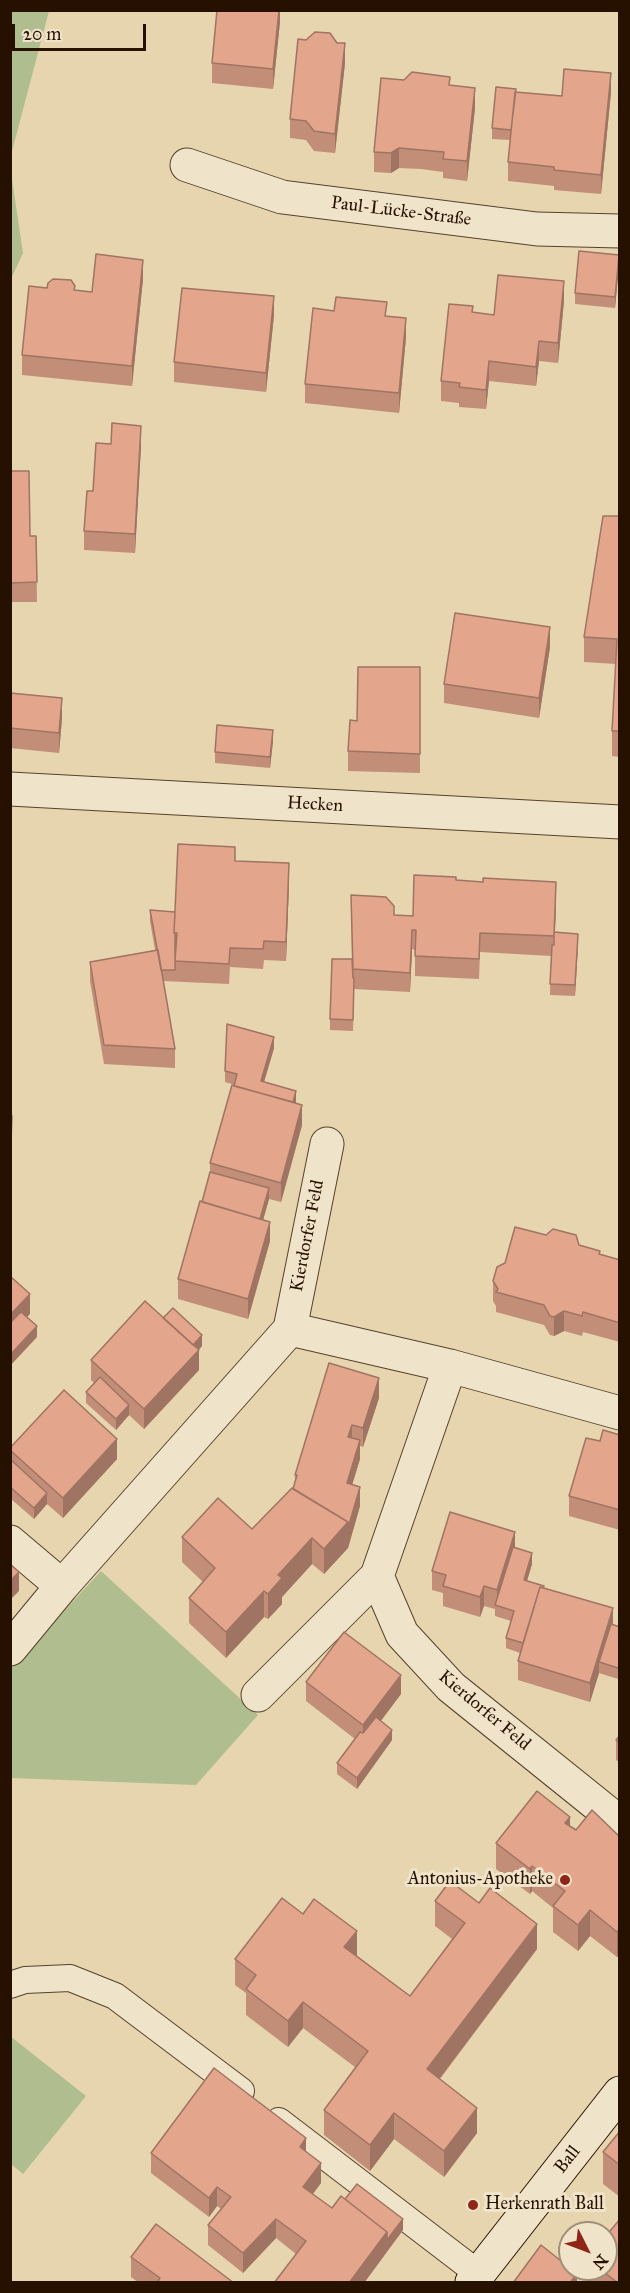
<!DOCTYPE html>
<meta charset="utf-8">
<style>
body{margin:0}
#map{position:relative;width:630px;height:2293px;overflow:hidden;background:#e6d5ae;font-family:"IM FELL Great Primer",serif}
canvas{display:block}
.frame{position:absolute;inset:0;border:12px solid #261100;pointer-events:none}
.north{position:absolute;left:558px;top:2221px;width:60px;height:60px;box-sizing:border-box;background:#efe4ca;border:2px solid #9f9079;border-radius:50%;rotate:132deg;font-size:16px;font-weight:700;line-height:24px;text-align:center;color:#261100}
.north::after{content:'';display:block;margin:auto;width:21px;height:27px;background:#8f2418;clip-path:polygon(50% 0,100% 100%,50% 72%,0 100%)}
.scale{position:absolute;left:12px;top:24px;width:134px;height:27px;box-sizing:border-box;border:3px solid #261100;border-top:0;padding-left:8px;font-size:18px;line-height:21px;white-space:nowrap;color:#261100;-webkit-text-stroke:4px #efe4ca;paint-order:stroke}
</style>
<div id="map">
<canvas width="630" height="2293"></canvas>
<div class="frame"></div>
<div class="north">N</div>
<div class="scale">20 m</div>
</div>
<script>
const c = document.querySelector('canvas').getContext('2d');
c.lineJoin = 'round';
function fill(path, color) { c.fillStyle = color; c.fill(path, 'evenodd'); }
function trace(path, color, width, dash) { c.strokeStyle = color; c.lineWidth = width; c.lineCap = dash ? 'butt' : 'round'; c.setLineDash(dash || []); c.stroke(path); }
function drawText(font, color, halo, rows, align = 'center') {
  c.font = font + ' "IM FELL Great Primer",serif'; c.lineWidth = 6; c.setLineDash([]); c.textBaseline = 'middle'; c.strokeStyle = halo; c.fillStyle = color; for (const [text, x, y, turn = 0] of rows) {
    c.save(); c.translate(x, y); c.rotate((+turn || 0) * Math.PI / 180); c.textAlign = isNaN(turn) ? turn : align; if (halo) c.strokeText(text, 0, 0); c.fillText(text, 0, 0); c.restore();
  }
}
fill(new Path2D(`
 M11 10 49 11 11 155 10 11Z
 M10 166 23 253 11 279H10Z
 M101 1571 258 1715 196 1785 11 1778 10 1669Z
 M10 2036 86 2096 23 2174 11 2164Z`), '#b0be8f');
const lane = new Path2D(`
 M10 1985 25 1980 70 1978 115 1996 241 2091
 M279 2121 479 2274`);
const street = new Path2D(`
 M187 165 282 197 537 229 620 231
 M10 789 620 822
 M290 1329 327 1144
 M450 1366 620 1413
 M10 1542 62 1586
 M10 1649 62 1586 290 1329 450 1366 377 1576 402 1634 451 1687 620 1823
 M258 1695 377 1576`);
const secondary = new Path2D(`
 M472 2282 620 2093`);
trace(lane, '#56422c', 28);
trace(street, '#56422c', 35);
trace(secondary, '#261100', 35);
trace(lane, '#efe4ca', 26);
trace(street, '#efe4ca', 33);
trace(secondary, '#efe4ca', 33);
fill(new Path2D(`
 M280 10V22L273 89 212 83V63Z
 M345 63 335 153 314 151 306 140 290 138V119Z
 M450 85 475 108 467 181 443 178V172L421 169 399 168 391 173 374 172V152Z
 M516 92 562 96 611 92 601 194 554 190V186L508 181V162L510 140 492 139V128Z
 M619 266 615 308 575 304V293Z
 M143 279 132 386 22 375V355L75 290 92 292Z
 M564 301 558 363 539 361 536 386 489 381 486 409 459 407V403L441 401V381L473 313 494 315Z
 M274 315 266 392 174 382V362Z
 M406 337 399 413 305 403V384Z
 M141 446 135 553 84 550V531L93 491Z
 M10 471 30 536H36L37 602H10Z
 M620 516V757L612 756V731L616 664 584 662V637Z
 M550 647 539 718 444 703V684Z
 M420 667V773L348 771V751Z
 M10 693 62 718 59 753 10 748Z
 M273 741 270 768 215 763V752Z
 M235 861 289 883 286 961 264 960 263 969 230 967 229 984 163 981 175 1049V1068L104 1064 90 981V962L155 950 150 921V910L175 912Z
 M456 880 556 902 555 932 578 944 575 996 550 995 551 956 480 952 479 979 415 976V950L412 949 410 992 354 989 353 1031 330 1030V1019L352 965 351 895 394 915 413 916Z
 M274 1048 264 1082 296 1102 302 1125 281 1202 269 1199 263 1220 270 1241 248 1319 178 1299V1279L202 1202 210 1172V1163L235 1085 225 1082V1071Z
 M579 1245 600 1255 620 1260V1342L583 1332 582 1336 564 1331 554 1336 550 1335 544 1325 496 1312V1306L493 1301V1281Z
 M163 1318 202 1346 198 1350 199 1370 144 1429 129 1415 116 1430 86 1403V1392L94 1383 91 1380V1360Z
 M379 1398 363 1447 360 1446V1459L352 1484 360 1506 348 1548 324 1574 312 1564 282 1597V1604L268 1619 264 1617 226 1658 189 1623V1598L203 1582 182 1562V1537L252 1529 293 1489 295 1483V1475Z
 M620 1435V1530L569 1516V1496L600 1441Z
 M10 1448 117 1459 63 1518 47 1504 34 1519 10 1498Z
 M515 1548 532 1564 527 1581 544 1588 613 1625 620 1627V1675L618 1679 599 1673 590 1702 518 1680V1661L520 1653 506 1648V1638L511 1621 495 1616V1609L484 1606 480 1617 443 1606V1593L432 1590V1571Z
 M306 1682 401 1694 381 1721 392 1740 357 1789 337 1774V1763L355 1739 306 1701Z
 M620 1735V1763L616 1760V1740Z
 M570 1826 576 1830 620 1837V1954L617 1957 590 1936 578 1951 553 1932V1908L532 1891 530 1894 496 1869V1843Z
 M435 1901 537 1949 440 2079 477 2133 444 2177 394 2139 370 2171 324 2135V2110L355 2067 303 2028 288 2047 246 2015V1993L235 1985V1959L303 1914 410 1996 452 1939 435 1926Z
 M620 2131V2197L603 2184V2152Z
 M306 2151 321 2183 313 2194 332 2208 345 2199 403 2230 364 2283H274L296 2254 276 2238 243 2273 208 2245V2225L221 2209 217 2206 209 2217 151 2173V2153Z
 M131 2257 234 2283H139L131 2277Z
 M588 2269H606L620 2283H592L588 2279Z`), '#c38e78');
fill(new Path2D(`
 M279 10H280V22L273 89V69Z
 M345 43V63L335 153V134Z
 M611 73V92L601 194V175Z
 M475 88V108L467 181V161Z
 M399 148V168L391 173V153Z
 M619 255V266L615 308V297Z
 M143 260V279L132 386V366Z
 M564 281V301L558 363V343Z
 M274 296V315L266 392V373Z
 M406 318V337L399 413V393Z
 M539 341V361L536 386V367Z
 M489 361V381L486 409V390Z
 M141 426V446L135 553V534Z
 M550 627V647L539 718V698Z
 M62 698V718L59 753V733Z
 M273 730V741L270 768V757Z
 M289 863V883L286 961V942Z
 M556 882V902L554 956V936Z
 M412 930V949L410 992V973Z
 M578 934V944L575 996V985Z
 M274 1037V1048L261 1092V1081Z
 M296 1091V1102L290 1122V1111Z
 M302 1105V1125L281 1202V1183Z
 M269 1188V1199L258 1238V1227Z
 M270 1222V1241L248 1319V1299Z
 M30 1294V1314L10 1335V1315Z
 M564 1311V1331L554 1336V1317Z
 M37 1326V1337L10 1366V1355Z
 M202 1335V1346L189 1361V1350Z
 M199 1350V1370L144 1429V1409Z
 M379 1378V1398L363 1447V1428Z
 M129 1405V1415L116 1430V1419Z
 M352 1425V1444L348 1437Z
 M117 1439V1459L63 1518V1498Z
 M360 1440V1459L347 1502V1483Z
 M360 1487V1506L348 1548 324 1574V1549Z
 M47 1493V1504L34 1519V1508Z
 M515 1532V1552L497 1606V1590Z
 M312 1538V1564L282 1597V1604L268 1619V1594L278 1575Z
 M532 1553V1564L524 1591V1580Z
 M19 1572V1591L10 1600V1581Z
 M484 1586V1606L480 1617V1597Z
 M264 1591V1617L226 1658V1632Z
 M613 1608V1628L599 1662V1673L590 1702V1683Z
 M620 1664V1675L618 1679V1668Z
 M401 1675V1694L363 1744V1725Z
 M392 1730V1740L357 1789V1778Z
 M570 1817V1842L565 1823Z
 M532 1866V1891L530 1894V1869Z
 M590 1910V1936L578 1951V1925Z
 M537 1924V1949L427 2095V2069Z
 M620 1928V1954L617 1957V1932Z
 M357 1931V1956L344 1947Z
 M303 2002V2028L288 2047V2021Z
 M477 2108V2133L444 2177V2151Z
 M394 2113V2139L370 2171V2145Z
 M306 2138V2158L300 2147Z
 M321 2163V2183L303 2207V2187Z
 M217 2187V2206L209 2217V2198Z
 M276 2219V2238L243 2273V2253Z
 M403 2219V2230L364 2283H349L387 2232Z
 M577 2273V2283H570Z`), '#9f7462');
const building = new Path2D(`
 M217 10H279L273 69 212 63Z
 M315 32 330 33 337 43H345L335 134 314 131 306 121 290 119 298 39 306 40Z
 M564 69 611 73 601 175 554 170V167L508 162 515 92 562 96Z
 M412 72 450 77 449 85 475 88 467 161 443 159 444 152 421 150 399 148 391 153 374 152 381 78 404 80Z
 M496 87 516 89 511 130 492 128Z
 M579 251 619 255 615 297 575 293Z
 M96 254 143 260 132 366 22 355 29 286 47 288 48 283 53 279 71 280 75 286 74 290 92 292Z
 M498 275 564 281 558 343 539 341 536 367 489 361 486 390 459 387 460 383 441 381 449 304 473 306 472 312 494 315Z
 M182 288 274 296 266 373 174 362Z
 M336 297 387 302 385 316 406 318 399 393 305 384 313 308 334 311Z
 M112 423 141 426 135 534 84 531 87 491H93L96 443 111 444Z
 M10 471H29L30 536H36L37 582 10 583Z
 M603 516H620V731H612L617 639 584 637Z
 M455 613 550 627 539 698 444 684Z
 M358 667H420V754L348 751 350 720 357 721Z
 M10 693 62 698 59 733 10 728Z
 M217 725 273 730 270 757 215 752Z
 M178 844 235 847V861L289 863 286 942 264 941 263 949 230 948 229 964 175 961 177 933H174Z
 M414 875 456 877V880L483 882V878L556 882 554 936 480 933 479 959 415 956 416 930H412L410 973 353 969 351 895 386 897 394 906V915L413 916Z
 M150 910 175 912 174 933H175V970H161Z
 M554 932 578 934 575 985 550 984 552 945H554Z
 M158 950 175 1049 104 1045 90 962Z
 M332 959H352L353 978H354L353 1020 330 1019Z
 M227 1024 274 1037 261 1081 296 1091 293 1102 234 1086 237 1074 225 1071Z
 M232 1085 302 1105 281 1183 210 1163Z
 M10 1116H12L11 1141H10Z
 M210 1172 269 1188 260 1219 202 1202Z
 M200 1201 270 1222 248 1299 178 1279Z
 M515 1227 546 1235 553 1229 576 1235 579 1245 600 1251 599 1254 620 1260V1323L583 1312 582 1316 564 1311 554 1317 550 1316 544 1305 496 1292 498 1289 493 1281 497 1267 505 1263Z
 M10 1276 30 1294 10 1315Z
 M145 1301 199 1350 144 1409 91 1360Z
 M173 1308 202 1335 193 1345 163 1318Z
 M21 1312 37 1326 10 1355V1323Z
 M329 1363 379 1378 363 1428 352 1425 348 1437 360 1440 347 1483 360 1487 348 1528V1522L293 1489 297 1475H295Z
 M100 1377 129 1405 116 1419 86 1392Z
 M64 1390 117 1439 63 1498 10 1450V1448Z
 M603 1430 620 1435V1510L569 1496 586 1438 600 1441Z
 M10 1459 47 1493 34 1508 10 1487Z
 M292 1488 348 1522 324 1549 312 1538 278 1575 282 1578 268 1594 264 1591 226 1632 189 1598 215 1568 182 1537 218 1498 252 1529Z
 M450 1512 515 1532 497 1590 484 1586 480 1597 443 1586 446 1575 432 1571Z
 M513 1547 532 1553 524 1580 544 1586 543 1588 540 1587 523 1643 506 1638 514 1611 495 1605Z
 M10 1564 19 1572 10 1581Z
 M540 1587 613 1608 590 1683 518 1661Z
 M611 1624 620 1627V1664L618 1668 599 1662Z
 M344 1632 401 1675 363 1725 306 1682Z
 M376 1717 392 1730 357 1778 337 1763 360 1732 363 1733Z
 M620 1735V1743L616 1740Z
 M537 1791 570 1817 565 1823 576 1830 592 1810 620 1837V1928L617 1932 590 1910 578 1925 553 1906 565 1891 532 1866 530 1869 496 1843Z
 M450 1881 479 1903 490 1888 537 1924 427 2069 477 2108 444 2151 394 2113 370 2145 324 2110 368 2051 303 2002 288 2021 246 1989 256 1975 235 1959 282 1898 303 1914 314 1899 357 1931 344 1947 410 1996 465 1923 435 1901Z
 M214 2068 306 2138 300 2147 321 2163 303 2187 332 2208 341 2196 387 2232 349 2283H274L306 2241 276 2219 243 2253 208 2225 231 2197 217 2187 209 2198 151 2153Z
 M620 2131V2165L603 2152Z
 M357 2184 403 2219 387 2240V2232L345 2199Z
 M620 2219V2282L618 2283 600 2269H606V2236Z
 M156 2224 234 2283H157L160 2278 131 2257Z
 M541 2245 570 2268V2269H572L577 2273 570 2283H513Z`);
fill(building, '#e3a58c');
trace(building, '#9f7462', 1.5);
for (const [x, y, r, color] of [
 [565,1880,6,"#8f2418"],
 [473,2205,6,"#8f2418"]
]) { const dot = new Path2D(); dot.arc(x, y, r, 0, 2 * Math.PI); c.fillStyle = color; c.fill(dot); trace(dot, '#efe4ca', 2); }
drawText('18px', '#261100', '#efe4ca', [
 ["Paul-Lücke-Straße",401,212,7],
 ["Hecken",315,805,3],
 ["Kierdorfer Feld",308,1236,-79],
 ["Kierdorfer Feld",484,1711,40],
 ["Ball",568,2160,-52]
]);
drawText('18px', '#261100', '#efe4ca', [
 ["Antonius-Apotheke",553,1880],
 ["Herkenrath Ball",485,2205,"left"]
], 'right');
</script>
